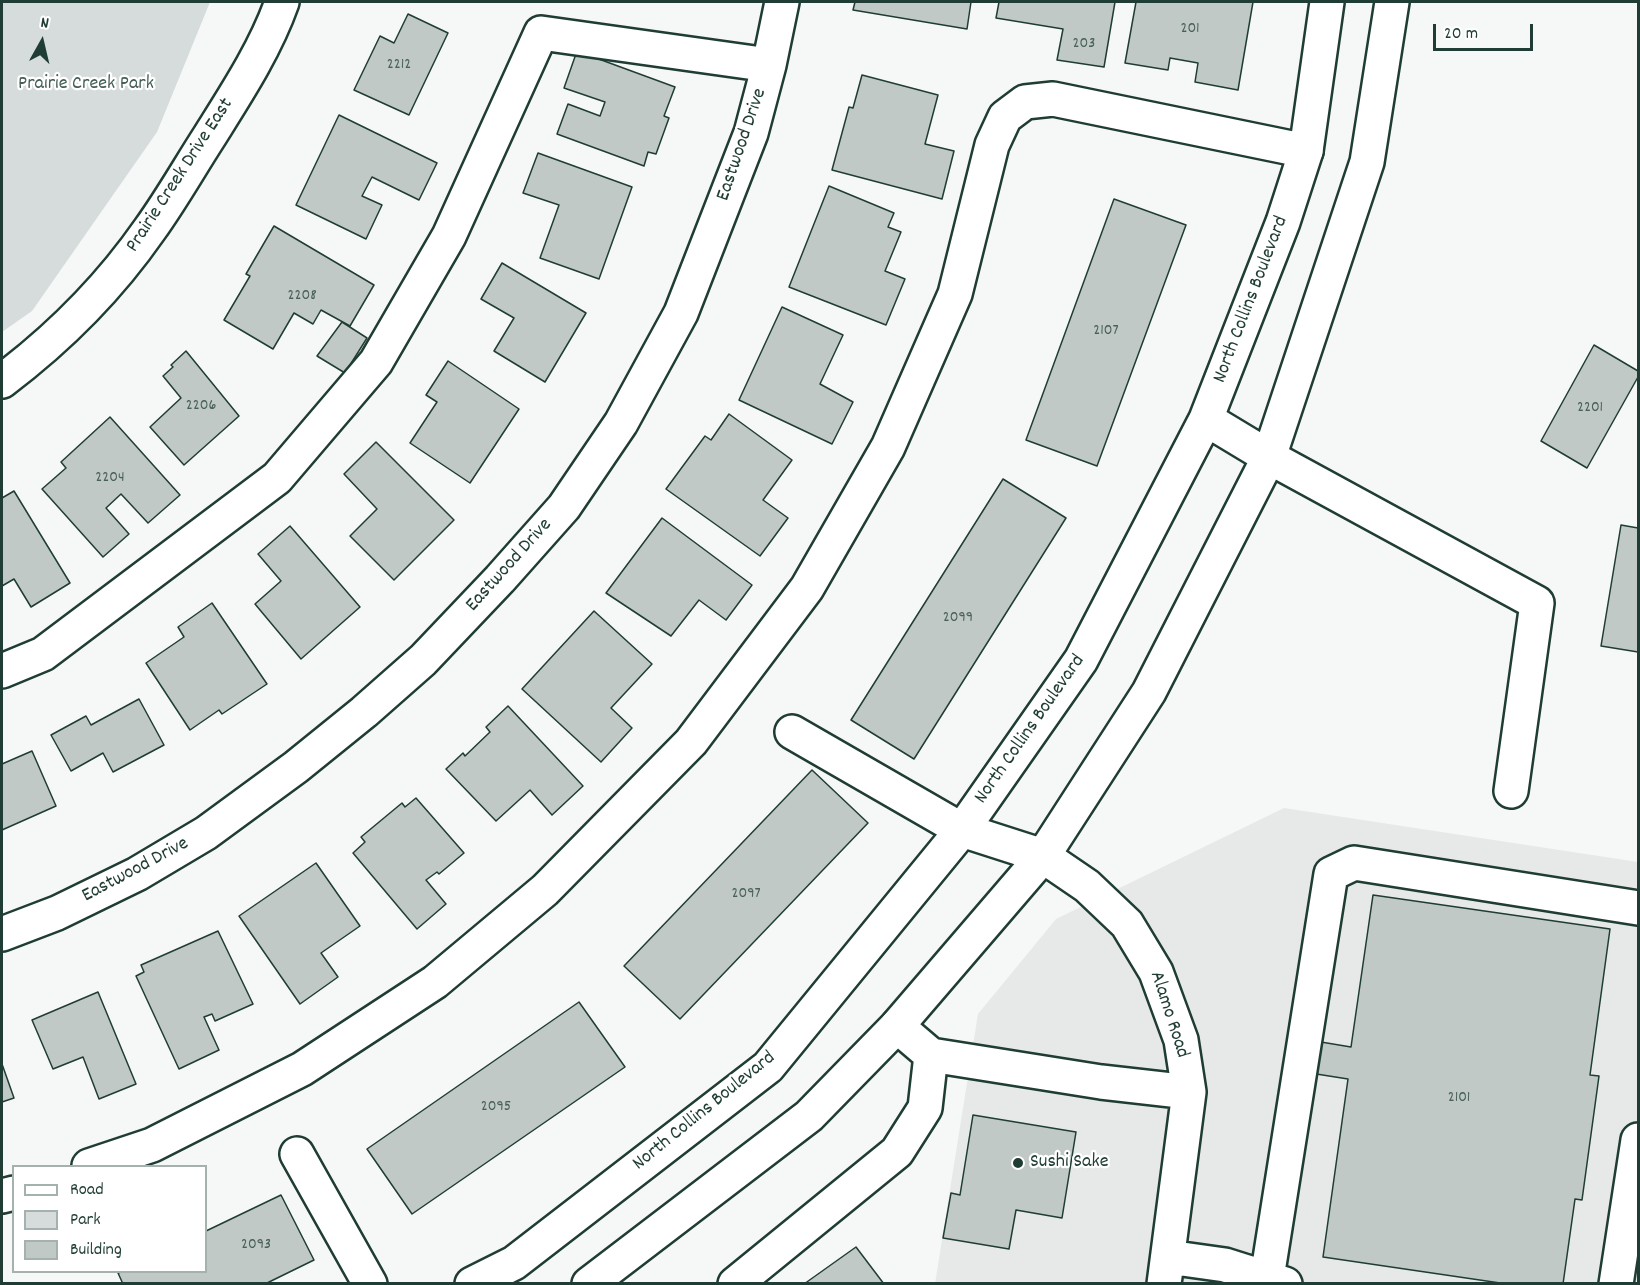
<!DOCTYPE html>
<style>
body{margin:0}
#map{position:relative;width:1640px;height:1285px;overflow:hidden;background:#f6f7f7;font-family:Dekko,sans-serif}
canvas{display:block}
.frame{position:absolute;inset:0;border:3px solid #1f3d34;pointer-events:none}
.legend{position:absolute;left:12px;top:1165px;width:195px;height:108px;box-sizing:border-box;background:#fff;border:2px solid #a5b1ae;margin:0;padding:8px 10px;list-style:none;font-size:18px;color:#1f3d34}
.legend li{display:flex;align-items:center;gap:12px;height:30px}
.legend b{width:30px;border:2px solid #a5b1ae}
.north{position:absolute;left:12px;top:12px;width:60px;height:60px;-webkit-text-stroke:4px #fff;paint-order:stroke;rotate:8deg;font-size:16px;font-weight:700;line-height:24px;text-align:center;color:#1f3d34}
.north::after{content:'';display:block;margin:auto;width:21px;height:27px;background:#1f3d34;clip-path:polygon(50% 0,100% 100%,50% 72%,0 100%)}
.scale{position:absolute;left:1433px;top:24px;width:100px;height:27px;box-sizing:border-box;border:3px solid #1f3d34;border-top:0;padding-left:8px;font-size:18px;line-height:21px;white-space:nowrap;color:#1f3d34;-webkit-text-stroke:4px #fff;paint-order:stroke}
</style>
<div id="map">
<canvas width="1640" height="1285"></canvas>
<div class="frame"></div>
<ul class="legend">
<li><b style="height:8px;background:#fff"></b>Road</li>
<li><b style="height:16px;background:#d6dcdb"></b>Park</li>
<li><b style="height:16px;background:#c0c9c6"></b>Building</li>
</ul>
<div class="north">N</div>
<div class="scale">20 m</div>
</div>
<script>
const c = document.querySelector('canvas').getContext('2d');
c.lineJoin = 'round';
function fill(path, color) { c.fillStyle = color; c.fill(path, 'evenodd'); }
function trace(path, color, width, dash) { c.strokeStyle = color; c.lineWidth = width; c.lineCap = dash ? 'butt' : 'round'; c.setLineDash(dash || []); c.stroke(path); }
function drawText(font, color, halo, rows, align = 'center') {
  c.font = font + ' Dekko,sans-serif'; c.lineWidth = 4.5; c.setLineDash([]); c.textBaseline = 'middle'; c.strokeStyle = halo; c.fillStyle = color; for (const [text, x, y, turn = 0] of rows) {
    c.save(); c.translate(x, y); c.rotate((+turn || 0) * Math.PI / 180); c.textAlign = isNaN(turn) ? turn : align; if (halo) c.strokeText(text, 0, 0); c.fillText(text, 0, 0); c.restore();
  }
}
fill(new Path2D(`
 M1284 808 1638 862V1283L935 1284 978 1014 1056 919Z`), '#e6e9e8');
fill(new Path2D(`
 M2 2H210L157 132 32 311 2 332Z`), '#d6dcdb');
const building = new Path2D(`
 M855 2H971L967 29 853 10Z
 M999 2H1115L1104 67 1057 60 1063 29 996 18Z
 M1136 2H1253L1238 90 1195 82 1198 63 1170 58 1168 70 1125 63Z
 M408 14 448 33 409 115 354 90 380 36 394 43Z
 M577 51 675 87 664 116 669 118 656 154 648 152 644 166 557 134 568 104 600 116 605 102 564 88Z
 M862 75 938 95 925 144 954 151 942 199 832 170 849 107 853 108Z
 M339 115 437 163 419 200 372 177 362 196 382 205 366 239 296 205Z
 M538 153 632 187 599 279 540 258 559 205 523 193Z
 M829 186 894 213 888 227 901 232 885 271 905 279 886 325 789 287Z
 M1114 199 1186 225 1097 466 1026 440Z
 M274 226 374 285 350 326 321 310 313 324 294 313 273 349 224 320 250 276 246 274Z
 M502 263 586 313 545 382 494 351 514 318 481 299Z
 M782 307 843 335 820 384 853 402 832 444 739 400Z
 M342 322 367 338 345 373 317 356Z
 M1594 345 1638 371V377L1587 468 1541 441Z
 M186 351 239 416 184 465 150 427 181 398 163 376 173 367 171 365Z
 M448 361 519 409 470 483 410 443 437 402 426 395Z
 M729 414 792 460 763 500 788 518 760 556 666 489 705 436 711 440Z
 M110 417 180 495 148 523 121 494 106 508 129 534 103 557 42 489 66 468 61 462Z
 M376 442 454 520 394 580 350 536 377 509 344 474Z
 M1003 479 1066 518 914 759 851 720Z
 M14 491 70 583 31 607 14 579 2 586V498Z
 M662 518 752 585 726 620 699 600 671 636 606 593Z
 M1621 525 1638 528V652L1601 646Z
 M290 526 360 607 301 659 255 604 281 581 258 554Z
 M212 603 267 684 222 714 219 710 190 730 146 663 184 637 178 627Z
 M594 611 652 664 611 708 632 728 601 762 522 689Z
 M139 699 164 745 113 772 103 753 71 771 51 735 86 716 91 725Z
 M508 706 583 786 552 815 530 790 496 821 446 769 463 753 465 756 490 732 486 727Z
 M32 751 56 806 2 830V764Z
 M812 770 868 823 680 1019 624 966Z
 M416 798 464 853 439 874 437 872 426 880 446 904 417 929 353 853 365 842 361 837 402 803 405 807Z
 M316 863 360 926 321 953 338 977 300 1004 239 916Z
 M1373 895 1610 929 1590 1075 1599 1076 1582 1200 1575 1199 1563 1284H1507L1323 1257 1348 1079 1310 1073 1315 1041 1351 1047Z
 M218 931 253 1004 215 1021 212 1014 204 1017 219 1050 179 1069 136 976 144 972 141 965Z
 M98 992 136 1084 99 1099 83 1057 53 1069 32 1020Z
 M579 1002 625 1067 412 1214 367 1149Z
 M2 1064 14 1098 2 1102Z
 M973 1115 1076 1132 1062 1218 1016 1210 1009 1249 943 1238 951 1193 960 1195Z
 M281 1195 314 1260 265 1284H123L118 1273 121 1272H206V1231Z
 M856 1247 884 1284H804Z`);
fill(building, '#c0c9c6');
trace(building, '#1f3d34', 1.5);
const minor = new Path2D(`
 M2 381C59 338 109 288 150 229 171 200 189 168 209 137 236 94 265 50 282 2
 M1269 457 1537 603 1511 791
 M2 671 43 654 277 478 376 362 449 236 541 33 769 65
 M792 732 962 830 1043 856 1087 886 1127 924 1156 972 1181 1040 1189 1092 1164 1284
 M2 934 57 913 137 874 206 833 296 767 364 712 423 660 500 579 564 507 621 423 681 313 751 133 769 65 782 2
 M931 1055 1101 1082 1189 1092
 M297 1154 370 1284
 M89 1166 152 1145 302 1069 435 982 545 890 691 742 807 588 888 447 955 294 992 145 1005 117 1025 102 1053 99 1306 151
 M2 1196 14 1193
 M1168 1257 1225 1265 1285 1284
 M1267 1278 1331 874 1354 863 1638 908
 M735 1284 897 1152 925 1108 931 1055 897 1026
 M1616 1284 1638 1140`);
const major = new Path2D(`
 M1206 419 1269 457
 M472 1284 514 1263 768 1067 962 830 1081 660 1206 419 1283 222 1306 151 1327 2
 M589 1284 809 1116 897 1026 1043 856 1149 692 1269 457 1367 162 1392 2`);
trace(minor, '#1f3d34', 38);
trace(major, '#1f3d34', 38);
trace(minor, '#fff', 33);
trace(major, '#fff', 33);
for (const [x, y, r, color] of [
 [1018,1163,6,"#1f3d34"]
]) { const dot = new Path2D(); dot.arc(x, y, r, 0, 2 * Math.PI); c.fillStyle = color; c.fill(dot); trace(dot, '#fff', 2); }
drawText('16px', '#476058', null, [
 ["201",1190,30],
 ["203",1084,45],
 ["2212",399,66],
 ["2208",302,297],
 ["2107",1106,332],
 ["2206",201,407],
 ["2201",1590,409],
 ["2204",110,479],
 ["2099",958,619],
 ["2097",746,895],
 ["2101",1459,1099],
 ["2095",496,1108],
 ["2093",256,1246]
]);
drawText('20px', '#445d55', '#fff', [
 ["Prairie Creek Park",86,85]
]);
drawText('20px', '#1f3d34', '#fff', [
 ["Eastwood Drive",743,145,-71],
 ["Prairie Creek Drive East",181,176,-57],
 ["North Collins Boulevard",1252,300,-69],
 ["Eastwood Drive",510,566,-48],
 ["North Collins Boulevard",1031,730,-55],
 ["Eastwood Drive",136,871,-28],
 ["Alamo Road",1168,1015,72],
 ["North Collins Boulevard",705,1112,-39]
]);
drawText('20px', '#1f3d34', '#fff', [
 ["Sushi Sake",1030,1163]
], 'left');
</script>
